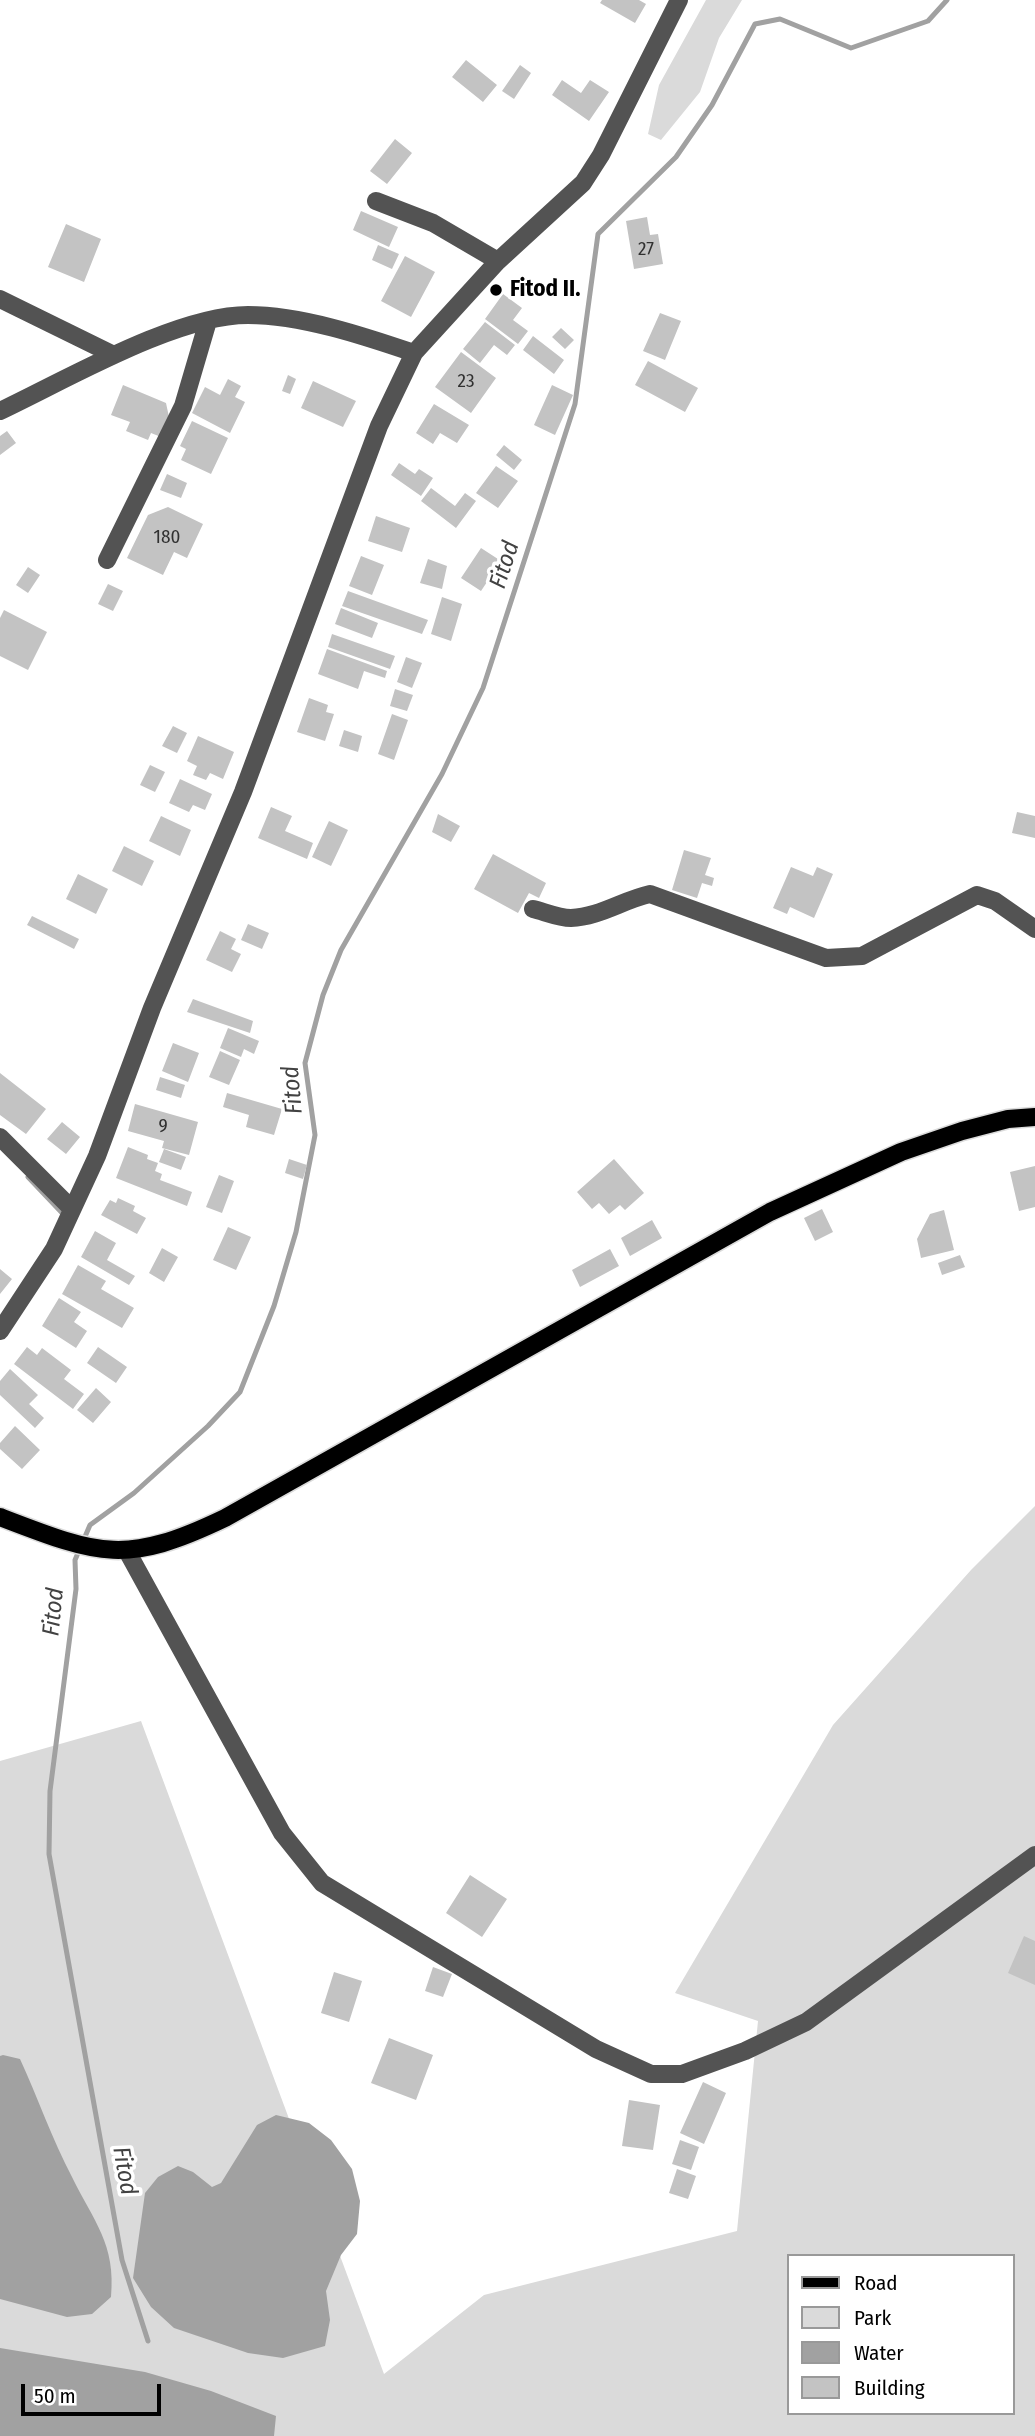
<!DOCTYPE html>
<style>
body{margin:0}
#map{position:relative;width:1035px;height:2436px;overflow:hidden;background:#fff;font-family:"Fira Sans Condensed",sans-serif}
canvas{display:block}
.legend{position:absolute;left:787px;top:2254px;width:228px;height:161px;box-sizing:border-box;background:#fff;border:2px solid #999;margin:0;padding:9px 12px;list-style:none;font-size:21px;color:#000}
.legend li{display:flex;align-items:center;gap:14px;height:35px}
.legend b{width:35px;border:2px solid #999}
.scale{position:absolute;left:21px;top:2384px;width:140px;height:32px;box-sizing:border-box;border:4px solid #000;border-top:0;padding-left:9px;font-size:21px;line-height:24px;white-space:nowrap;color:#000;-webkit-text-stroke:5px #fff;paint-order:stroke}
</style>
<div id="map">
<canvas width="1035" height="2436"></canvas>
<ul class="legend">
<li><b style="height:9px;background:#000"></b>Road</li>
<li><b style="height:19px;background:#dadada"></b>Park</li>
<li><b style="height:19px;background:#a1a1a1"></b>Water</li>
<li><b style="height:19px;background:#c3c3c3"></b>Building</li>
</ul>
<div class="scale">50 m</div>
</div>
<script>
const c = document.querySelector('canvas').getContext('2d');
c.lineJoin = 'round';
function fill(path, color) { c.fillStyle = color; c.fill(path, 'evenodd'); }
function trace(path, color, width, dash) { c.strokeStyle = color; c.lineWidth = width; c.lineCap = dash ? 'butt' : 'round'; c.setLineDash(dash || []); c.stroke(path); }
function drawText(font, color, halo, rows, align = 'center') {
  c.font = font + ' "Fira Sans Condensed",sans-serif'; c.lineWidth = 7; c.setLineDash([]); c.textBaseline = 'middle'; c.strokeStyle = halo; c.fillStyle = color; for (const [text, x, y, turn = 0] of rows) {
    c.save(); c.translate(x, y); c.rotate((+turn || 0) * Math.PI / 180); c.textAlign = isNaN(turn) ? turn : align; if (halo) c.strokeText(text, 0, 0); c.fillText(text, 0, 0); c.restore();
  }
}
fill(new Path2D(`
 M706 0H742L719 38 700 92 661 140 648 134 659 85Z
 M1035 1506V2436H0V1761L141 1721 384 2374 484 2295 737 2231 758 2021 675 1993 833 1725 971 1570ZM788 2256H1012V2413H788Z`), '#dadada');
fill(new Path2D(`
 M3 2055 20 2059C38 2098 52 2139 72 2177 94 2222 116 2244 111 2297L92 2314 67 2317 0 2299V2056Z
 M276 2115 309 2123 331 2140 352 2169 360 2201 357 2234 341 2255 326 2291 330 2320 325 2346 283 2358 248 2353 174 2328 151 2307 133 2278 145 2193 158 2177 178 2166 193 2172 212 2187 221 2183 257 2125Z
 M0 2348 145 2372 211 2391 276 2416 274 2436H0Z`), '#a1a1a1');
trace(new Path2D(`
 M28 1177 65 1216
 M148 2341 122 2260 49 1854 50 1791 76 1589 75 1560 90 1525 134 1493 208 1426 240 1392 274 1306 296 1232 315 1135 305 1063 323 995 341 950 442 774 483 688 575 404 598 234 676 157 712 105 755 24 780 19 851 48 928 21 947 0`), '#a1a1a1', 5);
fill(new Path2D(`
 M602 0H639L646 4 635 23 600 3Z
 M466 60 497 85 483 102 452 77Z
 M520 65 531 73 514 99 502 91Z
 M562 80 581 93 590 80 609 92 589 121 552 95Z
 M395 139 412 153 387 184 370 171Z
 M361 211 398 227 389 247 353 230Z
 M647 217 650 235 658 234 663 264 634 269 626 221Z
 M66 224 101 239 84 282 48 267Z
 M378 245 399 254 392 269 372 260Z
 M405 256 435 272 411 317 381 301Z
 M503 294 522 308 513 320 528 331 518 344 485 319Z
 M660 313 681 321 665 360 643 351Z
 M485 322 515 345 507 355 494 345 480 363 463 349Z
 M561 328 574 340 565 349 552 337Z
 M533 336 564 360 554 374 523 350Z
 M461 352 496 378 471 413 435 387Z
 M648 361 698 388 685 412 635 385Z
 M288 375 296 379 290 394 282 391Z
 M228 379 241 386 235 397 245 402 230 433 192 413 205 387 220 395Z
 M313 381 356 401 343 427 301 408Z
 M123 385 166 403 169 417 161 437 151 433 148 440 126 431 130 422 111 415Z
 M552 385 573 395 555 435 534 425Z
 M434 404 469 425 457 443 440 433 433 444 416 433Z
 M192 421 228 438 211 474 181 460 186 449 180 446Z
 M7 431 16 443 0 455V436Z
 M504 445 522 460 514 470 496 455Z
 M399 463 415 474 419 469 433 478 421 496 391 475Z
 M496 466 518 481 498 508 476 493Z
 M167 474 187 483 181 498 160 490Z
 M431 488 455 506 465 493 476 501 456 528 421 501Z
 M168 507 203 524 187 558 174 552 163 575 127 558 148 515Z
 M376 516 410 528 402 552 368 541Z
 M481 548 501 561 481 591 461 578Z
 M361 556 384 565 372 595 349 586Z
 M428 559 447 566 442 589 420 583Z
 M28 567 40 575 28 593 16 585Z
 M108 584 123 591 113 611 98 604Z
 M348 591 428 620 422 634 342 606Z
 M442 597 462 604 451 641 431 634Z
 M341 608 378 623 372 638 335 624Z
 M4 610 47 632 28 670 0 656V618Z
 M332 634 395 656 390 669 328 647Z
 M327 649 387 671 385 678 364 671 358 689 318 674Z
 M406 657 422 663 412 688 397 682Z
 M395 689 413 695 407 711 390 706Z
 M309 698 328 705 326 712 334 714 325 741 297 732Z
 M392 714 408 720 394 760 378 754Z
 M173 726 187 733 177 753 162 746Z
 M344 730 362 736 358 752 339 746Z
 M198 736 234 752 223 779 210 773 206 780 193 775 197 766 187 761Z
 M150 765 165 772 155 792 140 785Z
 M180 779 212 794 205 810 193 805 189 812 169 803Z
 M271 807 292 816 285 831 313 843 307 859 258 838Z
 M1017 812 1035 816V838L1012 833Z
 M438 814 460 826 451 842 432 832Z
 M161 816 191 830 180 856 149 841Z
 M329 821 348 830 331 866 312 857Z
 M124 846 154 861 142 886 112 871Z
 M684 850 711 858 705 875 714 878 712 886 702 883 697 898 672 890Z
 M493 854 546 883 539 898 529 893 518 913 474 889Z
 M791 867 813 876 817 867 833 874 814 918 790 907 787 914 773 908Z
 M78 874 108 889 96 914 66 899Z
 M32 916 79 939 74 949 27 925Z
 M248 924 269 933 262 949 241 940Z
 M220 931 236 939 231 949 241 954 232 972 206 960Z
 M193 999 253 1021 250 1033 187 1012Z
 M228 1028 259 1041 254 1054 244 1049 241 1057 220 1048Z
 M173 1043 199 1053 188 1082 162 1071Z
 M220 1051 240 1060 229 1085 209 1077Z
 M0 1073 46 1109 26 1134 0 1115Z
 M160 1077 185 1085 181 1098 156 1090Z
 M227 1093 282 1109 274 1135 246 1127 249 1115 223 1107Z
 M135 1104 198 1122 189 1155 162 1148 164 1141 128 1131Z
 M62 1122 80 1137 66 1154 47 1139Z
 M128 1147 148 1155 147 1159 158 1163 155 1171 162 1174 160 1180 192 1192 187 1206 116 1178Z
 M164 1149 186 1157 181 1170 159 1162Z
 M289 1159 307 1165 303 1179 285 1173Z
 M614 1159 644 1193 625 1210 620 1205 609 1214 599 1203 592 1209 577 1192Z
 M1035 1166V1207L1019 1211 1010 1172Z
 M219 1175 234 1181 222 1213 206 1207Z
 M118 1198 135 1206 133 1211 146 1218 137 1234 101 1215 110 1200 116 1203Z
 M822 1209 833 1232 815 1241 804 1218Z
 M944 1210 954 1250 921 1258 917 1239 930 1214Z
 M652 1220 662 1238 630 1256 621 1238Z
 M228 1227 251 1237 236 1270 213 1260Z
 M95 1231 116 1243 107 1260 135 1276 129 1285 81 1257Z
 M162 1248 178 1257 164 1282 149 1273Z
 M610 1249 619 1266 580 1287 572 1270Z
 M960 1255 965 1267 942 1275 938 1263Z
 M78 1265 106 1281 101 1289 134 1308 122 1328 62 1294Z
 M0 1269 12 1279 0 1294Z
 M59 1298 81 1312 74 1322 87 1331 76 1348 42 1326Z
 M27 1347 37 1355 42 1348 71 1370 64 1379 84 1394 73 1409 14 1364Z
 M98 1347 127 1367 116 1383 87 1363Z
 M10 1369 38 1395 29 1404 44 1418 35 1428 0 1395V1381Z
 M96 1388 111 1402 93 1423 77 1410Z
 M15 1426 40 1450 22 1469 0 1449V1443Z
 M470 1875 507 1899 482 1937 446 1913Z
 M1024 1936 1035 1941V1985L1008 1973Z
 M433 1967 452 1974 443 1997 425 1991Z
 M334 1972 362 1981 349 2022 321 2013Z
 M389 2038 433 2055 416 2100 371 2083Z
 M703 2082 726 2093 704 2144 680 2133Z
 M629 2100 660 2105 653 2150 622 2146Z
 M680 2140 699 2147 691 2170 672 2164Z
 M677 2169 696 2176 688 2199 669 2193Z`), '#c3c3c3');
const major = new Path2D(`
 M0 1517C99 1555 125 1566 225 1518L770 1212 901 1152 962 1131 1008 1119 1035 1117`);
trace(major, '#dbdbdb', 21);
trace(new Path2D(`
 M376 201 433 223 498 261
 M0 299 114 355
 M0 411C66 380 176 315 248 315 301 315 364 336 414 353
 M107 560 183 406 208 321
 M533 909C545 912 559 918 571 918 599 917 623 900 650 894L826 958 862 956 977 895 995 901 1035 929
 M0 1137 72 1209
 M0 1331 54 1249 97 1156 152 1008 243 792 379 426 414 353 498 261 583 183 601 155 679 0
 M127 1551 282 1833 322 1883 596 2049 651 2074H682L745 2051 806 2022 1035 1855`), '#535353', 18);
trace(major, '#000', 18);
for (const [x, y, r, color] of [
 [496,290,7,"#000"]
]) { const dot = new Path2D(); dot.arc(x, y, r, 0, 2 * Math.PI); c.fillStyle = color; c.fill(dot); trace(dot, '#fff', 2.5); }
drawText('19px', '#313131', null, [
 ["27",646,250],
 ["23",466,382],
 ["180",167,538],
 ["9",163,1127]
]);
drawText('bold 23px', '#000', '#fff', [
 ["Fitod II.",510,290]
], 'left');
drawText('italic 24px', '#424242', '#fff', [
 ["Fitod",505,565,-72],
 ["Fitod",293,1090,-95],
 ["Fitod",54,1612,-84],
 ["Fitod",124,2171,80]
]);
</script>
